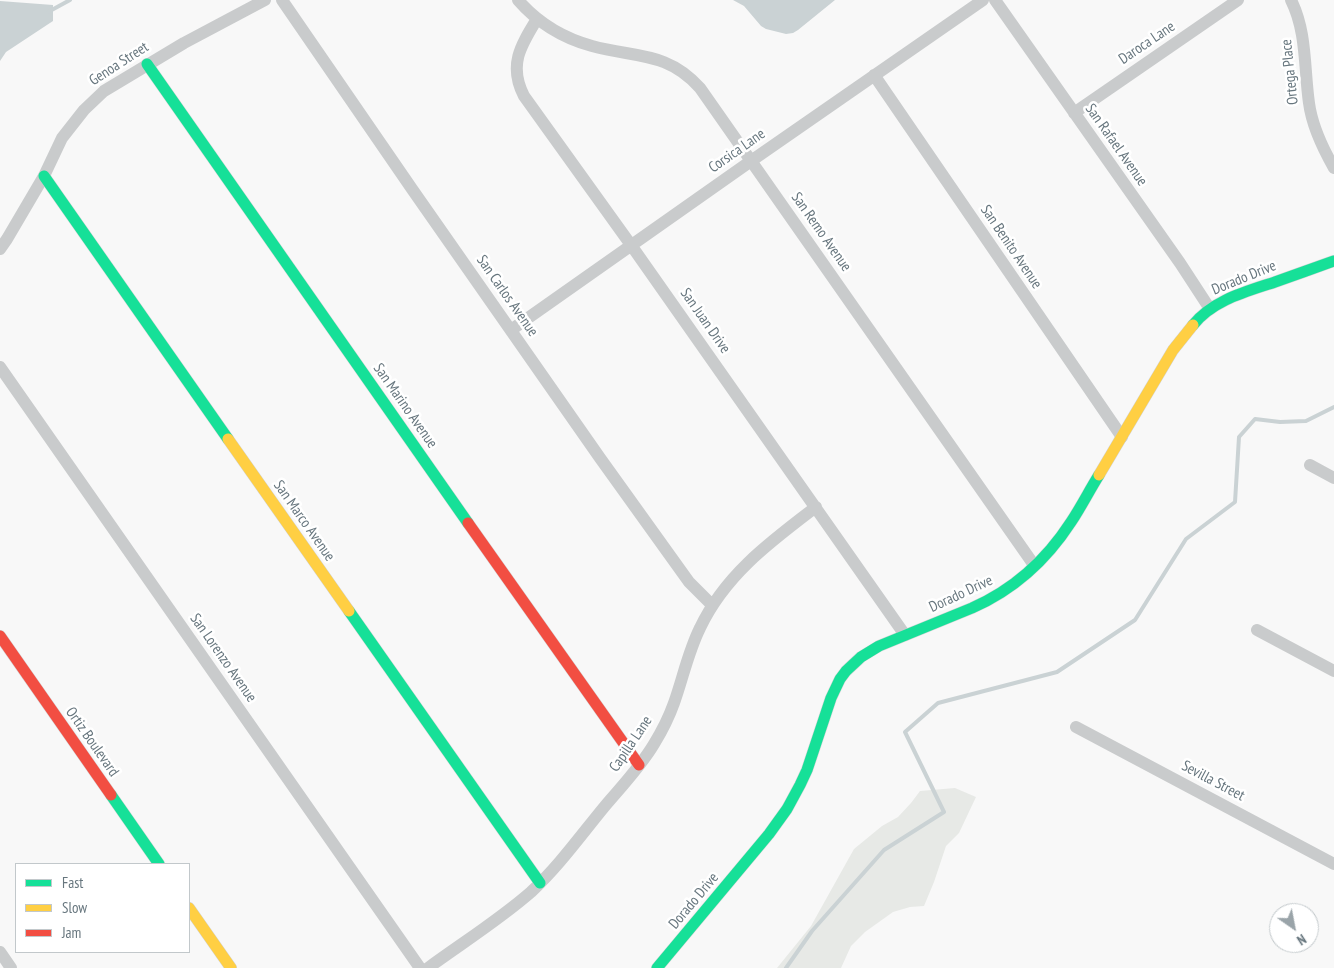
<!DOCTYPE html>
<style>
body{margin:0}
#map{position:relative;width:1334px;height:968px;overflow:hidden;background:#f8f8f8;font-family:"PT Sans Narrow",sans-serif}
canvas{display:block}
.legend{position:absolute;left:15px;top:863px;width:175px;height:90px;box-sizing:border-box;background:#fff;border:1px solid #c2c8cb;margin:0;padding:6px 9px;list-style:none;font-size:15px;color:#67767e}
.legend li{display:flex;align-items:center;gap:10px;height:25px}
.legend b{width:25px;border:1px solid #c2c8cb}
.north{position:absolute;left:1269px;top:903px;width:50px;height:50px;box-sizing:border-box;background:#fff;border:1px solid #c2c8cb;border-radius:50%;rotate:147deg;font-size:14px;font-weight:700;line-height:20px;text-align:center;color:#67767e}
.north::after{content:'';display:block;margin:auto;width:18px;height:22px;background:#9aa4a9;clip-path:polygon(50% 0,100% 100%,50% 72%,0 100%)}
</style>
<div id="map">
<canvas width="1334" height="968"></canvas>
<ul class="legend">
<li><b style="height:6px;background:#16e098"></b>Fast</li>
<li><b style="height:6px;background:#ffcf43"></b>Slow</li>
<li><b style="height:6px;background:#f24e42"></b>Jam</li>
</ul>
<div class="north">N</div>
</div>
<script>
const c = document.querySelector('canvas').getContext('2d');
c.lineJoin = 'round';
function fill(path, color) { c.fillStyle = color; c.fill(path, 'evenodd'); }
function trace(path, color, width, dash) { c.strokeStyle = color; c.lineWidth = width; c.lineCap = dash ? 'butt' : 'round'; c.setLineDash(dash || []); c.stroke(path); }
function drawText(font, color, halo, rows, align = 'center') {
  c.font = font + ' "PT Sans Narrow",sans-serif'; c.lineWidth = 5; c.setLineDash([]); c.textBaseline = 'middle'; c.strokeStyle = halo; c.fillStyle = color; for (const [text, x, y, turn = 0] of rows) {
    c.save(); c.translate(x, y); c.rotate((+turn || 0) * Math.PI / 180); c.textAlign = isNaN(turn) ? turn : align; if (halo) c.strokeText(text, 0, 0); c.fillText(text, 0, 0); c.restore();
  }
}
fill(new Path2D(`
 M955 788 976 797 959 833 946 846 934 882 924 906 910 907 893 912 865 932 851 946 841 968H777L811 926 854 849 882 826 898 817 911 803 920 791Z`), '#e7e9e6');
fill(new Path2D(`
 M733 0H835L798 30 793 33 786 34 766 29 761 26 744 6Z
 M0 1 53 5V21L6 52 0 61Z`), '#cad2d4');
trace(new Path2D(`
 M48 12 70 0
 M786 968 812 931 884 850 944 812 905 732 938 703 1057 672 1135 620 1186 539 1235 502 1239 437 1255 419 1280 422 1306 421 1334 407`), '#cad2d4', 4);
const fast = new Path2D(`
 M147 64 468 523
 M44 176 228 439
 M1193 325C1213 300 1245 292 1275 282 1295 275 1314 268 1334 261
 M349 611 540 883
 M111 795 159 864
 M657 968 769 834 787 809 800 785 807 770 831 698 840 679 846 671 861 657 879 646 972 608C1013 590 1047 559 1071 522 1081 507 1089 491 1099 475`);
const slow = new Path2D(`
 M228 439 349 611
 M1099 475 1173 350 1193 325
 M189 908 231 968`);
const jam = new Path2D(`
 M468 523 639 765
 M0 636 111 795`);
trace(fast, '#d3d4d5', 12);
trace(slow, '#d3d4d5', 12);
trace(jam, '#d3d4d5', 12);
trace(new Path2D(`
 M282 0 412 189 600 458 689 582 712 605
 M518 0C537 22 563 38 592 46 635 58 667 51 700 88L1034 565
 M995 0 1180 263 1210 309
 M1291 0C1307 32 1304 68 1309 103 1312 126 1322 147 1334 168
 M537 19C521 45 508 65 524 96L631 245 905 635
 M874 75 1122 437
 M1074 113 1238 0
 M0 249 7 239 44 176 62 138 84 110 104 91 184 43 265 0
 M511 330 751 161 983 0
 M0 367 420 968
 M1310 465 1334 478
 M1257 630 1334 671
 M1076 727 1334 864
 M0 952 11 968
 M428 968C462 943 499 920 531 892 559 866 581 835 605 806 622 786 641 766 654 744 662 731 669 717 674 703 683 678 688 652 700 628 725 575 770 542 816 507`), '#c9cbcc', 12);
trace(fast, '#16e098', 11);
trace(slow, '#ffcf43', 11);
trace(jam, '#f24e42', 11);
drawText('15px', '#67767e', '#fff', [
 ["Daroca Lane",1147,43,-34],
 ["Genoa Street",119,64,-33],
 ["Ortega Place",1290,72,-96],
 ["San Rafael Avenue",1116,145,55],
 ["Corsica Lane",737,151,-35],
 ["San Remo Avenue",821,232,55],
 ["San Benito Avenue",1011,247,56],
 ["Dorado Drive",1244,278,-22],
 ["San Carlos Avenue",507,296,55],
 ["San Juan Drive",705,321,55],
 ["San Marino Avenue",405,406,55],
 ["San Marco Avenue",304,521,55],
 ["Dorado Drive",961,594,-25],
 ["San Lorenzo Avenue",223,658,55],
 ["Ortiz Boulevard",92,742,55],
 ["Capilla Lane",631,744,-56],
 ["Sevilla Street",1213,781,28],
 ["Dorado Drive",694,901,-50]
]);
</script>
